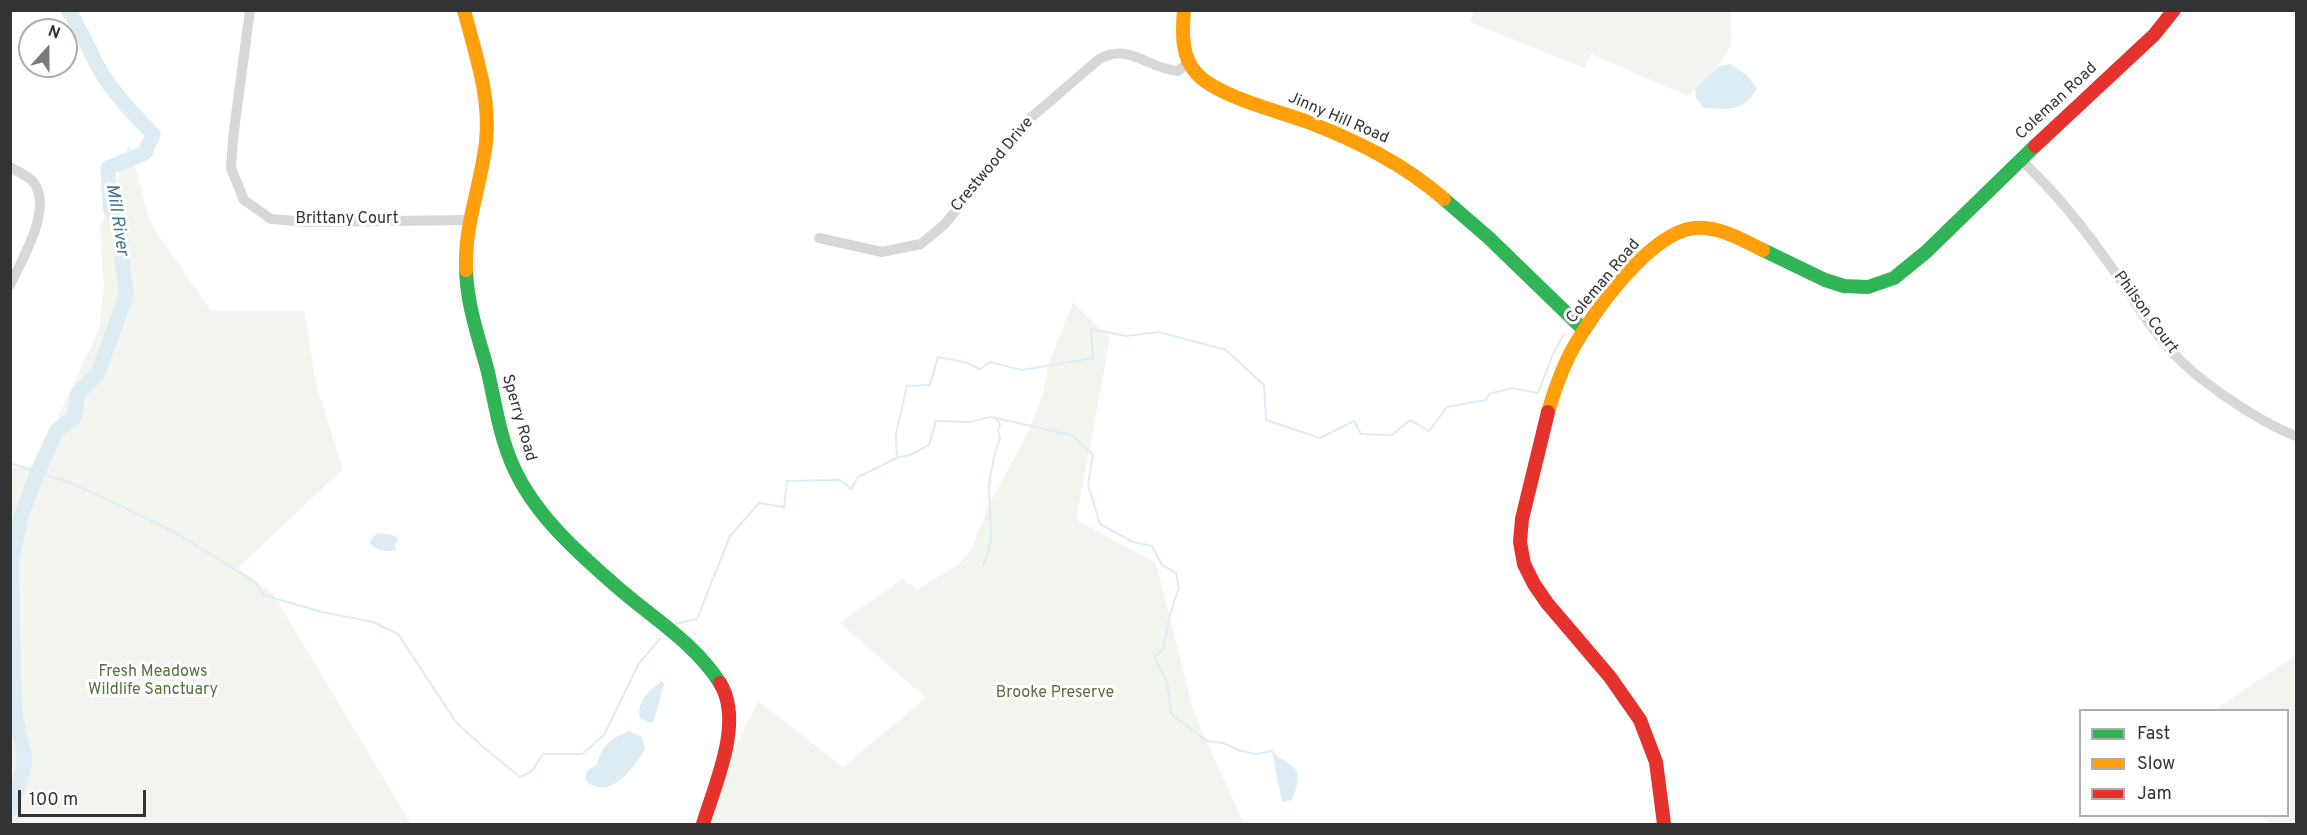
<!DOCTYPE html>
<style>
body{margin:0}
#map{position:relative;width:2307px;height:835px;overflow:hidden;background:#fff;font-family:Overpass,sans-serif}
canvas{display:block}
.frame{position:absolute;inset:0;border:12px solid #333;pointer-events:none}
.legend{position:absolute;left:2079px;top:709px;width:210px;height:108px;box-sizing:border-box;background:#fff;border:2px solid #adadad;margin:0;padding:8px 10px;list-style:none;font-size:18px;color:#333}
.legend li{display:flex;align-items:center;gap:12px;height:30px}
.legend b{width:30px;border:2px solid #adadad}
.north{position:absolute;left:18px;top:18px;width:60px;height:60px;box-sizing:border-box;background:#fff;border:2px solid #adadad;border-radius:50%;rotate:21deg;font-size:16px;font-weight:700;line-height:24px;text-align:center;color:#333}
.north::after{content:'';display:block;margin:auto;width:21px;height:27px;background:#7a7a7a;clip-path:polygon(50% 0,100% 100%,50% 72%,0 100%)}
.scale{position:absolute;left:18px;top:790px;width:128px;height:27px;box-sizing:border-box;border:3px solid #333;border-top:0;padding-left:8px;font-size:18px;line-height:21px;white-space:nowrap;color:#333;-webkit-text-stroke:4px #fff;paint-order:stroke}
</style>
<div id="map">
<canvas width="2307" height="835"></canvas>
<div class="frame"></div>
<ul class="legend">
<li><b style="height:8px;background:#30b455"></b>Fast</li>
<li><b style="height:8px;background:#ff9f0a"></b>Slow</li>
<li><b style="height:8px;background:#e5322d"></b>Jam</li>
</ul>
<div class="north">N</div>
<div class="scale">100 m</div>
</div>
<script>
const c = document.querySelector('canvas').getContext('2d');
c.lineJoin = 'round';
function fill(path, color) { c.fillStyle = color; c.fill(path, 'evenodd'); }
function trace(path, color, width, dash) { c.strokeStyle = color; c.lineWidth = width; c.lineCap = dash ? 'butt' : 'round'; c.setLineDash(dash || []); c.stroke(path); }
function drawText(font, color, halo, rows, align = 'center') {
  c.font = font + ' Overpass,sans-serif'; c.lineWidth = 6; c.setLineDash([]); c.textBaseline = 'middle'; c.strokeStyle = halo; c.fillStyle = color; for (const [text, x, y, turn = 0] of rows) {
    c.save(); c.translate(x, y); c.rotate((+turn || 0) * Math.PI / 180); c.textAlign = isNaN(turn) ? turn : align; if (halo) c.strokeText(text, 0, 0); c.fillText(text, 0, 0); c.restore();
  }
}
fill(new Path2D(`
 M1474 10 1732 11C1729 21 1732 29 1731 39 1729 61 1703 81 1688 96L1591 54 1584 68 1470 22Z
 M129 144 150 223 211 311H304L317 388 343 469 238 568 273 594 411 824H11V467L34 468 99 330 104 288 100 228Z
 M1073 302 1110 339 1076 520 1156 563 1194 713 1244 824H712L731 756 758 701 843 767 926 698 840 623 902 579 917 590 959 564 971 550 988 507 1030 428 1043 394 1048 365Z
 M2296 655V824H2270L2264 816H2288V710H2215Z`), '#f1f5ed');
fill(new Path2D(`
 M1730 64 1747 75 1757 88C1743 113 1730 109 1704 108L1696 98 1695 89 1719 66Z
 M378 533C386 535 393 532 398 540L395 544 396 550C387 552 376 551 370 543L372 538Z
 M662 681 664 684 654 721 650 723 640 718C636 703 650 689 662 681Z
 M629 731 642 737 645 749C634 768 608 803 585 780L587 771 597 765C601 746 612 738 629 731Z
 M1275 755C1301 769 1302 773 1292 800L1282 802 1273 756Z`), '#ddebf3');
trace(new Path2D(`
 M899 457 910 455 929 445 936 421 970 422 991 417 1072 435 1093 455 1088 485 1100 524 1133 542 1152 546 1162 565 1176 573 1179 588 1170 614 1163 650 1154 657 1167 682 1171 714 1207 741 1223 743 1241 751 1256 754 1272 751 1274 755
 M10 463 71 483 119 505 176 533 255 582 263 595 322 612 373 622 398 634 456 722 482 746 520 777 532 771 543 754H582L604 735 639 663 661 638
 M984 565 991 541 989 485 994 457 1000 438 998 430 1000 425 997 419
 M675 624 697 619 730 536 759 503 784 507 787 481 840 480 851 489 858 477 897 458 896 434 907 386 930 385 938 357 964 362 980 369 990 362 1022 370 1093 358 1091 329 1126 336 1159 332 1226 350 1264 385 1266 420 1320 438 1354 421 1361 434 1392 435 1410 420 1429 431 1447 407 1486 400 1489 394 1512 388 1538 393 1553 354 1564 334`), '#ddebf3', 2);
trace(new Path2D(`
 M10 810 24 767V753L16 721 13 679 12 559 21 516 38 471 57 430 74 418 78 393 98 373 126 296 119 222 110 208 108 168 145 153 153 134C135 116 118 98 104 77 90 55 83 31 68 10`), '#ddebf3', 15);
trace(new Path2D(`
 M250 10 233 138 231 168 244 200 271 219 307 222 469 220
 M2021 160C2058 194 2088 233 2117 275 2137 305 2156 337 2182 362 2208 387 2263 424 2296 436
 M10 167C18 172 29 176 34 183 53 208 22 260 10 285
 M819 238 882 252 921 244 945 224 1027 121 1098 60C1128 41 1148 69 1178 71L1189 62`), '#d7d7d7', 10);
trace(new Path2D(`
 M1444 199 1489 238 1584 330
 M1763 250 1825 280 1844 286 1868 287 1894 278 1926 252 2035 146
 M466 270C467 304 478 336 487 368 495 401 499 435 513 466 534 514 577 552 616 586 651 617 695 643 720 683`), '#30b455', 14);
trace(new Path2D(`
 M464 10C475 53 491 97 486 142 481 186 464 226 466 270
 M1184 10C1182 33 1181 58 1198 75 1220 97 1278 111 1308 122 1357 141 1404 164 1444 199
 M1548 412C1554 392 1561 371 1571 352 1591 315 1649 233 1694 228 1719 226 1741 239 1763 250`), '#ff9f0a', 14);
trace(new Path2D(`
 M2035 146 2154 35 2174 10
 M1548 412 1522 519 1520 542 1524 564 1534 584 1547 603 1610 677 1640 720 1656 762 1664 824
 M703 824C715 784 744 722 720 683`), '#e5322d', 14);
drawText('16px', '#333', '#fff', [
 ["Coleman Road",2057,102,-43],
 ["Jinny Hill Road",1338,119,23],
 ["Crestwood Drive",993,165,-50],
 ["Brittany Court",347,220],
 ["Coleman Road",1604,282,-50],
 ["Philson Court",2145,313,54],
 ["Sperry Road",518,418,74]
]);
drawText('16px', '#56703f', '#fff', [
 ["Fresh Meadows",153,673],
 ["Wildlife Sanctuary",153,691],
 ["Brooke Preserve",1055,694]
]);
drawText('italic 18px', '#3f7597', '#fff', [
 ["Mill River",116,220,81]
]);
</script>
